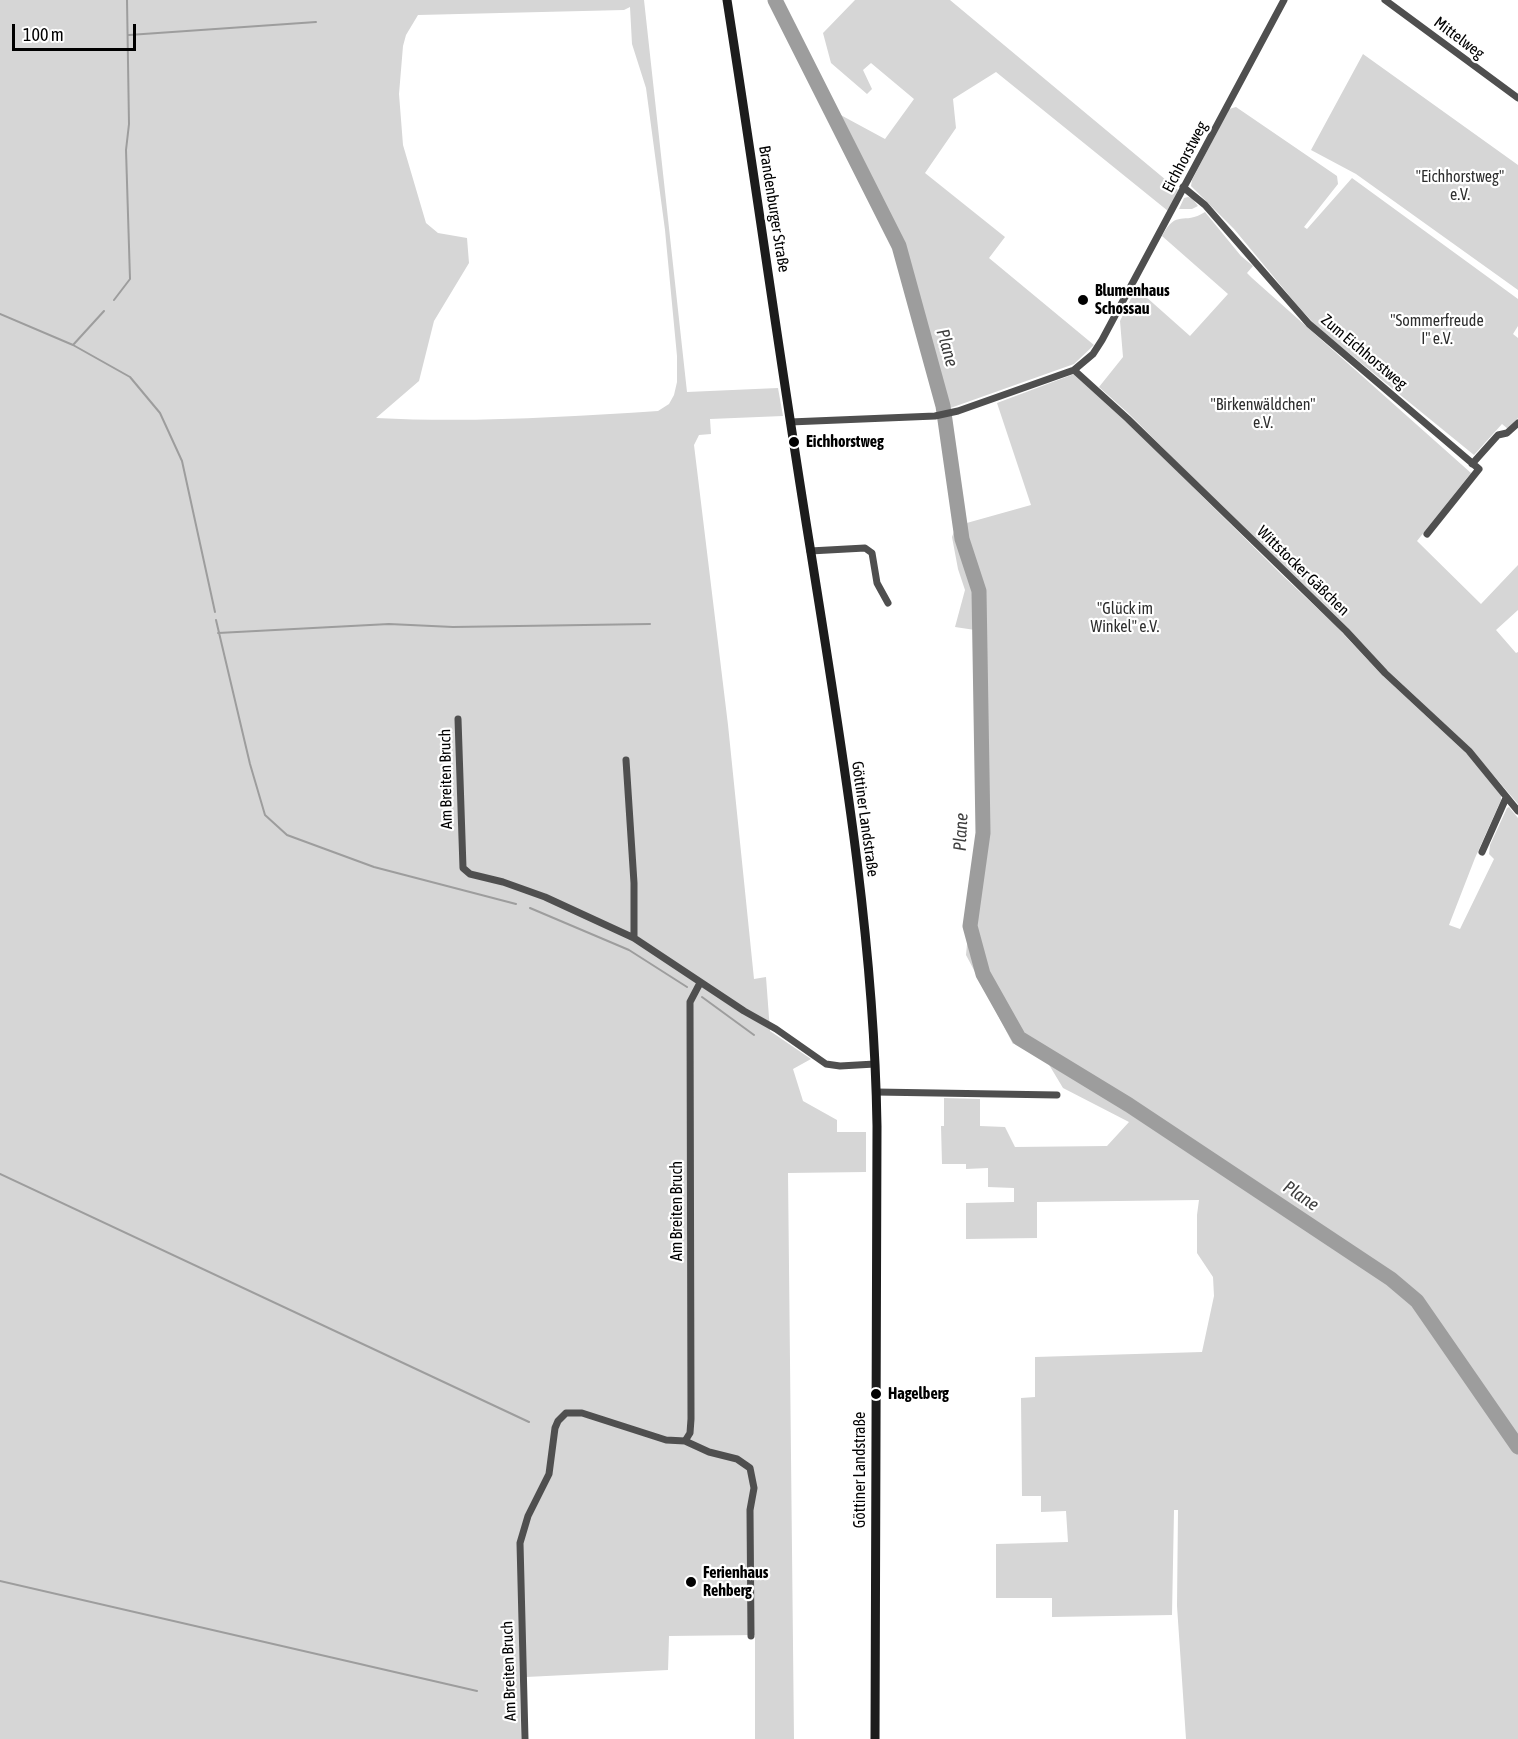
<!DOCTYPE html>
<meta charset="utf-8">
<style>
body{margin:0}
#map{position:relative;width:1518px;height:1739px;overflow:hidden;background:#fff;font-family:"Asap Condensed",sans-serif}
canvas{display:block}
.scale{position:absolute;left:12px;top:24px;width:124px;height:27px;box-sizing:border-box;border:3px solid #000;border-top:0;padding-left:8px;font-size:18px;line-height:21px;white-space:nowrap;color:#000;-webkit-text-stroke:4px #fff;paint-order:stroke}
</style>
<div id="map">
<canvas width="1518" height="1739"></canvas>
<div class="scale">100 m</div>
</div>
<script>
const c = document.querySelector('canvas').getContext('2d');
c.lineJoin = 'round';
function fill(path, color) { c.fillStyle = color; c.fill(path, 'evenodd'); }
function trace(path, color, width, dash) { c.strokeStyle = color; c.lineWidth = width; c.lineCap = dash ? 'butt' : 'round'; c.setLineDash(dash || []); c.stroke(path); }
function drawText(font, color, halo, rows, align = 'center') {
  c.font = font + ' "Asap Condensed",sans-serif'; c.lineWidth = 4.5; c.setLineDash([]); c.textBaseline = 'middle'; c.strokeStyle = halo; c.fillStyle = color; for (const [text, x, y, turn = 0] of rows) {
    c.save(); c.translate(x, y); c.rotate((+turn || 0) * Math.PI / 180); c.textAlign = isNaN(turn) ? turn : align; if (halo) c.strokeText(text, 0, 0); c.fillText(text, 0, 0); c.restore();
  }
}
fill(new Path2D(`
 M0 0H644L687 392 778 388 783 416 710 419 711 434 699 435 694 445 728 725 754 979 766 977 770 1031 811 1059 793 1069 803 1101 837 1120V1132H866V1172L788 1173 794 1739H755V1635L669 1636 668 1670 526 1677 524 1632H519L521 1739H0ZM630 7 632 44 646 88 665 230 677 356V382L674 395 669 404 658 411C564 417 470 423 376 418L419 381 434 321 469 263 467 238 438 233 426 223 403 145 399 94 403 46 406 35 418 15 624 10Z
 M855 0H950L1178 190 1168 211 996 72 953 99 956 128 925 173 1005 237 989 258 1094 345 1074 364 942 411 898 246 824 106 885 139 914 99 871 63 863 70 872 89 867 94 831 63 823 33Z
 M1363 54 1518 165V290L1356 174 1311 150Z
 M1236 107 1337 176 1338 184 1304 227 1307 229 1352 178 1518 299V326L1513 334 1518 338V418L1508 429 1502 424 1474 455 1318 328 1297 305 1234 229 1191 186 1192 180 1229 109Z
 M1188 197 1192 198 1198 206 1192 209H1179L1184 198Z
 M1205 212 1241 256 1253 266 1247 273 1252 278 1471 473 1417 541 1481 604 1518 565V610L1496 630 1516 653 1518 652V804L1470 748 1388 671 1359 640 1290 575 1128 413 1099 387 1123 357 1120 321 1136 288 1190 336 1228 294 1162 236C1177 208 1183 226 1205 212Z
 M1074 374 1128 423 1282 575 1335 625 1381 674 1466 753 1488 776 1501 794V800L1475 858 1449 925 1460 929 1494 859 1489 854 1490 845 1507 808 1509 807 1518 818V1445L1417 1300 1391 1280 1416 1302 1518 1449V1739H1186L1177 1606 1178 1510H1174L1172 1615 1052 1617V1598H996V1544L1068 1542 1066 1511 1041 1512V1496H1022L1021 1398 1035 1397V1357L1202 1352 1214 1296 1213 1277 1197 1253V1215L1199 1200 1037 1202V1238L966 1239V1203L1014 1202V1188L988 1187V1168L966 1169V1164H942L941 1126H944V1098L980 1099V1126L1005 1127 1015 1147 1107 1146 1129 1122 1063 1088 1045 1058 1020 1040 1013 1044 966 955 978 826 979 735 975 630 955 627 965 590 958 569 952 537 956 526 1031 505 997 403Z`), '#d6d6d6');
trace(new Path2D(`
 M129 35 316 22
 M114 300 130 279 126 150 129 124 127 0
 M0 314 73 345 104 311
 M73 345 130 377 160 413 182 461 215 612
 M216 620 250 764 265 815 287 835 374 867 516 904
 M218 633 389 624 453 627 650 624
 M530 908 629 950 687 987
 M702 997 754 1035
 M0 1174 529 1422
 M0 1581 477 1691`), '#9d9d9d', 2);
trace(new Path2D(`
 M775 0 899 246 943 406 962 539 979 591 983 833 970 926 983 974 1019 1038 1129 1105 1391 1279 1417 1301 1518 1447`), '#9d9d9d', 15);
trace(new Path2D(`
 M1385 0 1518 98
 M1183 187 1205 205 1309 324 1479 469 1427 534
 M1074 370 1128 419 1267 554 1346 631 1385 673 1469 751 1518 811
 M790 422 935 416 958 411 1074 370 1093 354 1102 340 1284 0
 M1472 464 1498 435 1507 433 1518 423
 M810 551 865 548 872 553 877 583 888 603
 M458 719 463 868 470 874 503 882 545 897 634 938 744 1011 776 1029 826 1064 840 1066 875 1064
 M626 760 634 883V938
 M1482 852 1506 798
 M876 1092 1057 1095
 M685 1441 690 1433 691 1419 690 1002 700 983
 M525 1739 520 1543 528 1516 549 1474 555 1428 558 1421 566 1413H582L666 1440 685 1441 709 1452 737 1459 750 1468 754 1488 750 1510 751 1636`), '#4f4f4f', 7);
trace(new Path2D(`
 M727 0C756 184 781 369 811 553 841 743 874 934 877 1126L875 1739`), '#1c1c1c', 9);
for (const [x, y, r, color] of [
 [1083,300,6,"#000"],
 [794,442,6,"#000"],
 [876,1394,6,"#000"],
 [691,1582,6,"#000"]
]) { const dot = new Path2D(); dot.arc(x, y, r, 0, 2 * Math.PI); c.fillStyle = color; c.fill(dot); trace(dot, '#fff', 2); }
drawText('16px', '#000', '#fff', [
 ["Mittelweg",1459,38,37],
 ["Eichhorstweg",1185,157,-62],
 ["Brandenburger Straße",774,209,81],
 ["Zum Eichhorstweg",1364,352,40],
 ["Wittstocker Gäßchen",1303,571,44],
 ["Am Breiten Bruch",446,779,-91],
 ["Göttiner Landstraße",865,819,82],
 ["Am Breiten Bruch",677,1211,-90],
 ["Göttiner Landstraße",860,1470,-90],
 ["Am Breiten Bruch",509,1671,-92]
]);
drawText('16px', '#2d2d2d', '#fff', [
 ["\"Eichhorstweg\"",1460,177],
 ["e.V.",1460,195],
 ["\"Sommerfreude",1437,321],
 ["I\" e.V.",1437,339],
 ["\"Birkenwäldchen\"",1263,405],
 ["e.V.",1263,423],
 ["\"Glück im",1125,609],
 ["Winkel\" e.V.",1125,627]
]);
drawText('bold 16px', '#000', '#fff', [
 ["Blumenhaus",1095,291],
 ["Schossau",1095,309],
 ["Eichhorstweg",806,442],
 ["Hagelberg",888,1394],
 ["Ferienhaus",703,1573],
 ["Rehberg",703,1591]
], 'left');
drawText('italic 18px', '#3e3e3e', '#fff', [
 ["Plane",947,348,74],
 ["Plane",961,832,-87],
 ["Plane",1301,1196,34]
]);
</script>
